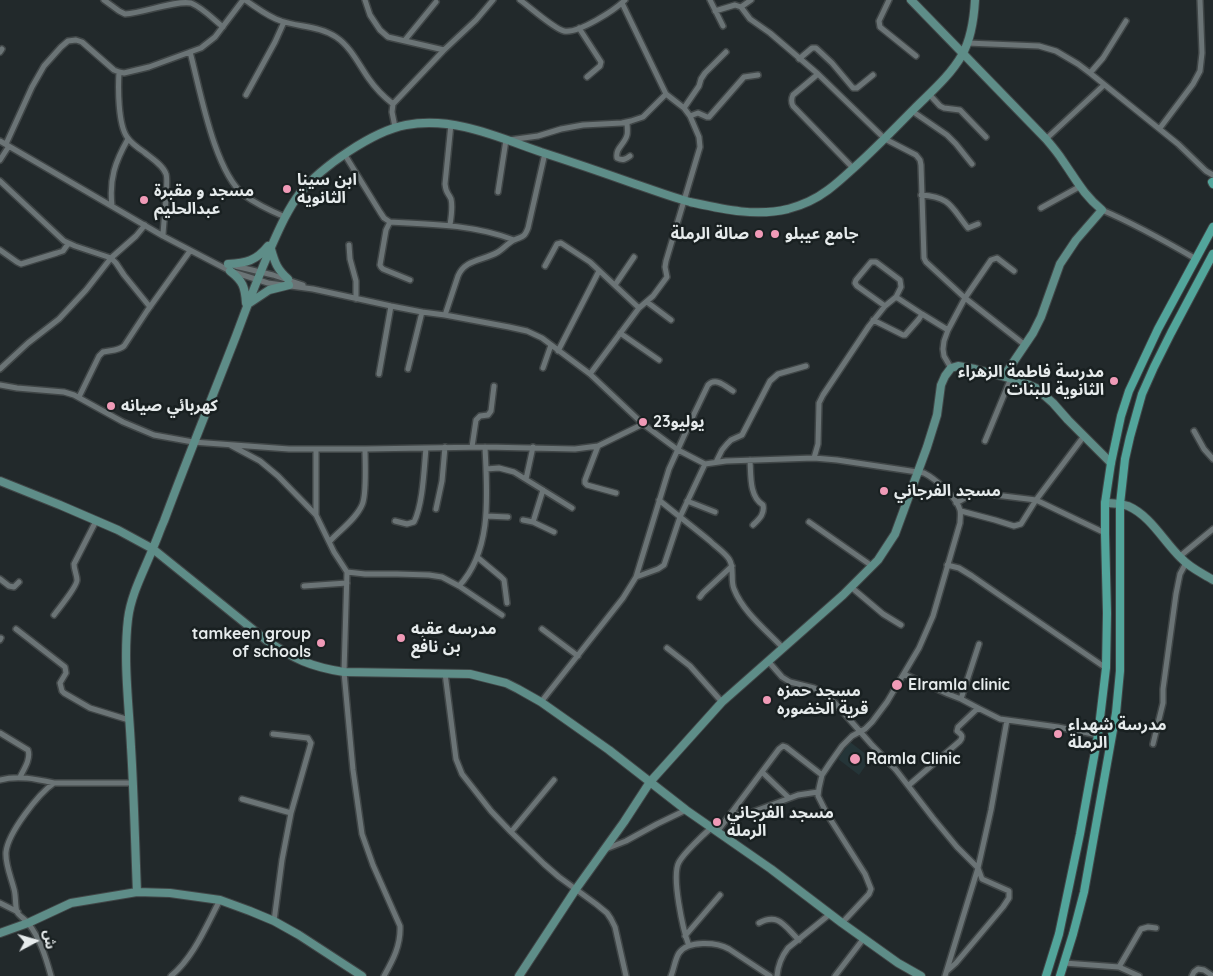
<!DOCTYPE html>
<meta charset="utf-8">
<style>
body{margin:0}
#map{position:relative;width:1213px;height:976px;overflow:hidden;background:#22292b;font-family:Quicksand,"Noto Sans Arabic",sans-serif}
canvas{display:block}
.north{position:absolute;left:10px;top:916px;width:50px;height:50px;-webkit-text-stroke:4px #192021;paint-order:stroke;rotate:84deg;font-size:14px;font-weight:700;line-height:20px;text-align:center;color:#e6ebec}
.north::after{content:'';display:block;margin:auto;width:18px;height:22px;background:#e6ebec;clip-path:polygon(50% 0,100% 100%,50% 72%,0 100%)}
</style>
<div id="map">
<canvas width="1213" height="976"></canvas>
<div class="north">ش</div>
</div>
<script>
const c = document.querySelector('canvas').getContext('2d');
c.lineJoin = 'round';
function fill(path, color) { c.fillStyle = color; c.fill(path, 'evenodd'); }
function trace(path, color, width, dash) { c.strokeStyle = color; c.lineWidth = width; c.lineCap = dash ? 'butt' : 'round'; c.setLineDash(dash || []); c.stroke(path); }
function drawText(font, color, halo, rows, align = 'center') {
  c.font = font + ' Quicksand,"Noto Sans Arabic",sans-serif'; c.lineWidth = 5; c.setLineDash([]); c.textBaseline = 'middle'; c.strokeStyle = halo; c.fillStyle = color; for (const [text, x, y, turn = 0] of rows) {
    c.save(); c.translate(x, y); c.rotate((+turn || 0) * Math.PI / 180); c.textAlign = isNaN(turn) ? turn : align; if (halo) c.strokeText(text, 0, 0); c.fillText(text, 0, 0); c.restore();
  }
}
fill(new Path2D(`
 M850 742 871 758 859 775 838 759Z`), '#253538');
const street = new Path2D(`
 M104 0 119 11 125 14C144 13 175 0 191 3 203 8 213 19 223 27
 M245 0C256 7 268 17 281 21 299 27 320 26 336 37 351 47 359 65 369 79 376 89 384 97 393 104
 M365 0 370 15 380 30 388 37 444 50
 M520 0C530 7 554 29 564 31 578 34 615 10 625 0
 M710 0 723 26
 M889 0 879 21 880 27 916 56
 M741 7 750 19 770 33 818 74 885 139 916 155 920 160 921 165 924 258 926 262 965 298 1025 345
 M715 11 735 5 741 7 751 0
 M579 28 601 62 600 66 587 77
 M405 40 436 2
 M967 43 1039 46 1056 51 1078 64 1090 73 1178 144 1206 171 1213 175
 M0 52 2 49
 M190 52C200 89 214 171 244 195 256 204 271 211 285 217
 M799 59 812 48H816L832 63 853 88H857L873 75
 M119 72C118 88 118 124 127 137 131 143 138 148 144 152 151 158 163 165 166 174 169 181 163 225 163 236
 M1090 73 1103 58 1126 21
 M818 74 793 95C791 99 791 102 793 106L853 168
 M929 94 940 106 944 108 960 110 986 137
 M246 95 275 42 284 22
 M684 108 699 86 701 79 705 73 726 52
 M912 111 947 135 956 144 972 164
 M690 116 698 113 707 117H709L744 77 758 75
 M627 122C627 126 628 132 627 135 625 144 615 148 617 158 623 161 626 159 630 156
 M395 127 392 112 393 104 444 50 476 20 493 0
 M1160 128 1193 84 1200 71 1202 53 1200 0
 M1046 139 1104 85
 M509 140 538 136 561 129 583 125 622 123 631 121 643 117 666 94
 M0 141 163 236 230 271 268 283 313 289 391 306 422 312 445 315 509 327 527 331 542 338 590 374 643 424 678 450 705 464 726 461 814 458 837 460 924 473C936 479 957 498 960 510 961 514 960 519 960 523L933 616 919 648 887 702 872 722 865 729 852 736 842 746 830 763 822 775 819 788 818 796 827 814 865 874 871 889 869 894 842 923
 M6 144 32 87 44 66 61 47 68 41 76 40 82 42 114 70 119 72 124 73 149 67 201 48 215 37 243 0
 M345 155 380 212 384 218 390 222C432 224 475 225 514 240
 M0 160 9 146
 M0 181 64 241 75 246 111 258 116 263 124 275 150 307
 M498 192 506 140
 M921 195C951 197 951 207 968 228L978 224
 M112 206C109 179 115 162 128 139
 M1041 208 1079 187
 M1102 210C1135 224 1165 241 1196 259
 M390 222 386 230 380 265 381 267 383 269 410 280
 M450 225C451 218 453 207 451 199 448 192 446 194 445 184L451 124
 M349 245 350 259 356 281V299
 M0 250 17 262 21 264 57 253 63 251 68 244
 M235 266 273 275 303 285
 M545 266 557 244 561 243 590 262 639 308
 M615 285 634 257
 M896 297 922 314
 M647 302 671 320
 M445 315 458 276C465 259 483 261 498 252 503 249 508 243 514 240 523 236 524 238 528 228L545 153
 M873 320 903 335H905L919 319 922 314 948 330
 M620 333 659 360
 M558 351 599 271
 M543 368 551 345
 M951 368 944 356 943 349 944 341 948 330 965 298 991 260 997 258 1014 271
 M0 369 28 343 59 319 86 290 111 258 136 236 145 225
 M408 369 422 312
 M379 374 391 306
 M590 374 639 308 653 296 667 277 665 267 666 261 700 147 699 137 690 116 684 108 666 94 622 3
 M0 385 17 388 64 392 74 395 123 422 154 435 193 442 289 449H365L485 447 575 449 598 446 643 424
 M79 397 99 356 103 352C111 350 118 351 124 346L147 311 190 251
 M1194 431 1204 449 1213 459
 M985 441 1011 378
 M230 445 260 461 278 476 316 515
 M598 446 585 480V483L587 485 616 493
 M472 447 476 420 480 416 488 415 491 411 494 386
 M316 449V515L334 552 347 572 344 672 353 770 362 834 373 865 400 926C401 945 393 960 384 976
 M814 458 818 444 819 403 823 395 869 326 885 306 896 297 901 287 900 280 876 262H871L856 280 855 283 857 286 885 306
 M750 460C751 474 749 497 763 505 765 514 759 519 753 525
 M716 462 722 450 727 444 731 440 742 435 770 381 778 374 806 366
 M486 469 499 468 514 472 572 508
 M526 479 533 447
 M543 490 533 522 554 532
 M659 500C676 514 693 527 710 541 716 547 724 552 729 559 735 568 730 580 734 589 743 612 766 630 783 648
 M687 501 715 512
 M956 503 972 494 979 493 1036 500 1105 533
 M436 509 442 481 445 447
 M961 511 995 520 1014 526 1021 524 1036 500 1084 436
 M486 516 508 517
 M523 520 533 522
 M395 521 407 524 414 522C423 504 424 469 426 448
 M809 522 872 566
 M330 541C340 530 356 519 362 505 367 495 365 462 365 449
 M477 557 501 577 504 580 507 603
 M1179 557 1213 529
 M947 565 959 568 972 576 998 594 1106 668
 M347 572 365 574H397L429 575 442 577 459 586 502 615
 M636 577 658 569 664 565 680 517 705 464
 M0 579 9 586 14 587 19 582
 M304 586 347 583
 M459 586C493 550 487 492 485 447
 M851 587 883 614 901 625
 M700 597 703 593 732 566
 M54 615C59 608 77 587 77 580 77 575 74 570 74 564L96 521
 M16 629 65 667 66 673 60 683 62 691 64 693 90 708 129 720
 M542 629 578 656
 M0 640 1 638
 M667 648 690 666 722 702
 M768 661 782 677 790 682 814 688 826 695 835 703 871 744 896 770 933 818 957 847 978 868 982 879 1009 891V898L1003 907 956 963 947 971
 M445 673 456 759 462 774 491 811 511 832 544 864 559 877 596 904 607 913 611 919 615 927 626 976
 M904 674 948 694 961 699 978 708 1000 719 1058 727 1098 735
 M961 699 979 644
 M541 702 623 598 636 577 669 469 694 414 708 385C716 377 725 386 733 391
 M0 733 28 750C31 759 24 769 20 777
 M273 734 308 738 311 743 291 813 282 860 274 921
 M1153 744 1163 703V689L1176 594 1180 574 1186 563
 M762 772 789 798
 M0 780C18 775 36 779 54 783
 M909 785 960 741C964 736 961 734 957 731L958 727 978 708
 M242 799 291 813
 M731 813 739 815 747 814 798 795 818 792
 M511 832 554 780
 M717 832 779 749 783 746 786 747 822 775
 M603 850 626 841 657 824 686 810
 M0 903 18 912
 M759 923C779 912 785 927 799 940
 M685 936 720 895
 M689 946C683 930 671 876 679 862 684 853 703 835 711 828
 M1064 963 1119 967 1139 976
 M1119 967 1141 929 1148 927 1156 928
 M51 976C46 958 40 938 28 923 25 919 19 916 17 912 15 907 16 895 14 889 11 877 5 864 6 852 8 833 38 794 54 783H133
 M171 976C194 957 206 926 220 900
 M671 976C674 969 675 959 679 953 688 940 717 942 729 949L770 976
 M777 976C778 965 781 957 788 948L830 914
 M835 976 864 938
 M945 976 978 868 991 810 1007 720
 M1192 976 1194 972 1198 969 1204 970 1213 976`);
const secondary = new Path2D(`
 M911 0 1046 139C1052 146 1058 153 1063 161 1077 181 1083 194 1102 210L1076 240 1060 264 1041 317 1033 333 1004 376
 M271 249C275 263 277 269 288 279
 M228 264C246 263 256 261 268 246
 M230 271C243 281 245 287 246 303
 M248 304 269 290 289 285
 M0 481 60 505 118 530 153 549 266 640C294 659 311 667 344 672L470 674 506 683 518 689 541 702 609 750 686 810 771 869 842 923 898 963 921 976
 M1105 503C1113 503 1121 504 1128 506 1151 516 1164 542 1181 558 1190 568 1202 573 1213 580
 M137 892C135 844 134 795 131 747 129 705 123 661 128 619 131 594 144 571 153 548 157 539 160 530 164 521 187 459 212 398 236 336 247 306 259 275 272 245 280 227 288 209 300 193 321 167 373 131 406 125 453 116 498 137 541 152 572 162 604 173 635 184 653 190 671 197 690 202 722 209 755 217 788 209 803 205 816 199 828 190 839 182 848 173 857 165 877 147 895 128 914 109 931 92 950 76 962 55 971 39 974 18 975 0
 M0 933 28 923 71 903 137 892 170 893 220 900 250 911 274 921 299 935 362 976
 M519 976 576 889 624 822 650 782 722 702 843 595 878 560 895 534 927 447 937 415 941 385 945 376 951 368 958 366 975 369 1020 381 1036 388 1053 403 1068 420 1111 463`);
const primary = new Path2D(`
 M1212 182 1213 184
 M1046 976 1059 934 1080 834 1098 735 1106 668 1107 613 1105 533V503L1111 463 1121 416 1129 391 1143 361 1158 329 1213 227
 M1060 976 1073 934 1084 892 1116 713 1120 671V504L1125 459 1130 437 1142 394 1154 367 1171 333 1213 254`);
trace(street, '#404647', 8);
trace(secondary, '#404647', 10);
trace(primary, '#404647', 10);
trace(street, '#6b7476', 5);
trace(secondary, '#5e8d88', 8);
trace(primary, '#52a59b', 8);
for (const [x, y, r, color] of [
 [287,189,5,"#f09ab7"],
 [144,200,5,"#f09ab7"],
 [759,234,5,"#f09ab7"],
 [775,234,5,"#f09ab7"],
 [1114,381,5,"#f09ab7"],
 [111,406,5,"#f09ab7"],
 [643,422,5,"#f09ab7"],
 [884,491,5,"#f09ab7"],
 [401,638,5,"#f09ab7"],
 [321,643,5,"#f09ab7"],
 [897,685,6,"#f09ab7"],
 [767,700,5,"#f09ab7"],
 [1058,734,5,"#f09ab7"],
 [855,759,6,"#f09ab7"],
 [717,822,5,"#f09ab7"]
]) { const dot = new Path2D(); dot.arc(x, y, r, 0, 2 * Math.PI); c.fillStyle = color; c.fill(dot); trace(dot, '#192021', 2); }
drawText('bold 16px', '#e6ebec', '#192021', [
 ["ابن سينا",297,180],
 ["الثانوية",297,198],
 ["مسجد و مقبرة",154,191],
 ["عبدالحليم",154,209],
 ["صالة الرملة",749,234,"right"],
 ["جامع عيبلو",785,234],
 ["مدرسة فاطمة الزهراء",1104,372,"right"],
 ["الثانوية للبنات",1104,390,"right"],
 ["كهربائي صيانه",121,406],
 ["23يوليو",653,422],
 ["مسجد الفرجاني",894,491],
 ["مدرسه عقبه",411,629],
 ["بن نافع",411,647],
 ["tamkeen group",311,634,"right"],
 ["of schools",311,652,"right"],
 ["Elramla clinic",908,685],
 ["مسجد حمزه",777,691],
 ["قرية الخضوره",777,709],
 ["مدرسة شهداء",1068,725],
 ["الرملة",1068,743],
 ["Ramla Clinic",866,759],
 ["مسجد الفرجاني",727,813],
 ["الرمله",727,831]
], 'left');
</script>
